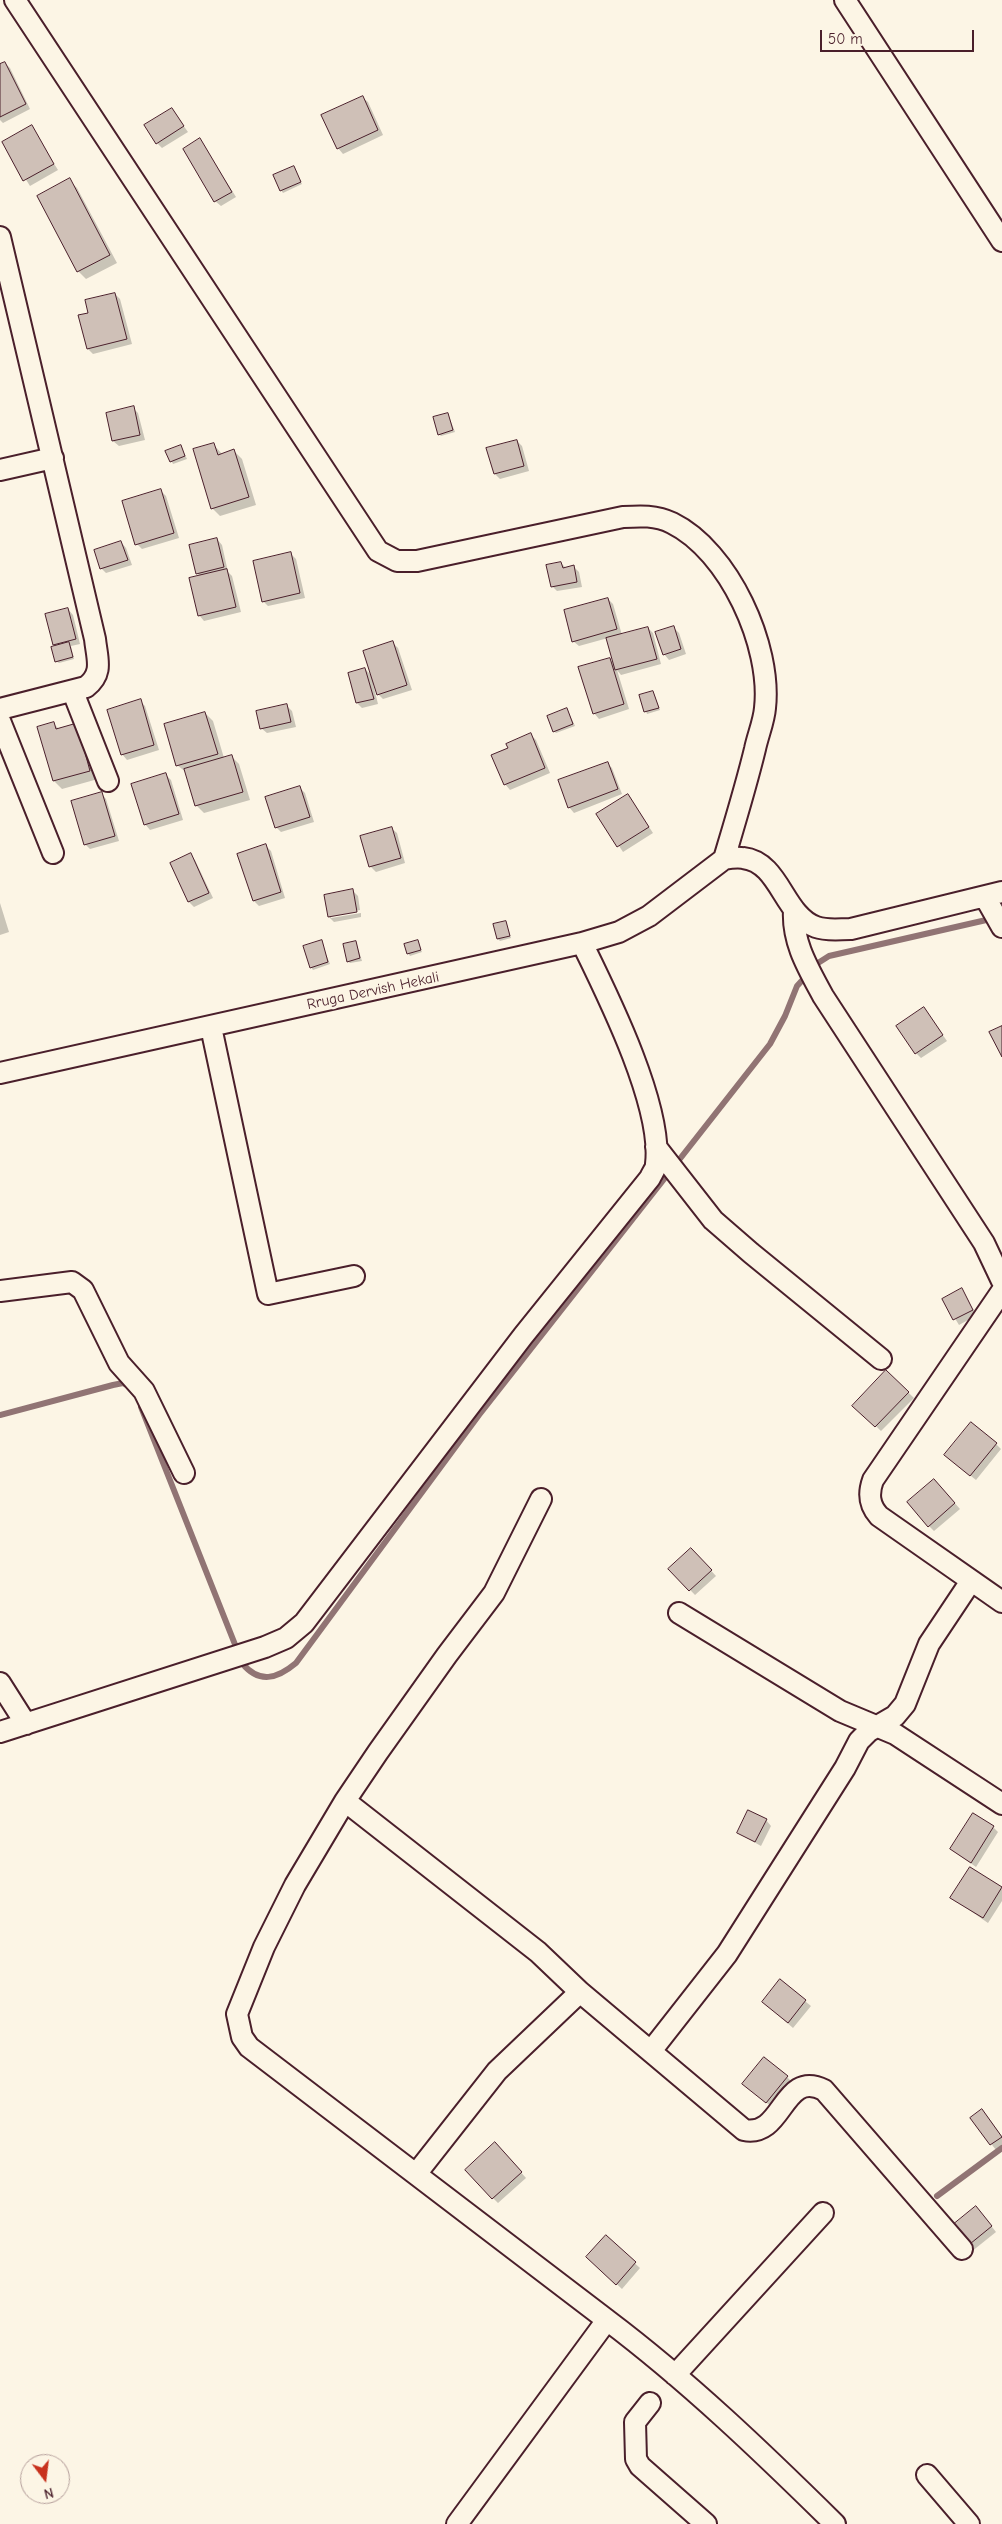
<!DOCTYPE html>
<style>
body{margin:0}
#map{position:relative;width:1002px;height:2524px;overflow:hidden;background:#fcf5e5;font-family:"Comic Neue",sans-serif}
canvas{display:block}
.north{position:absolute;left:20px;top:2454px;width:50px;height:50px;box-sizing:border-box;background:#fcf5e5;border:1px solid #b59f9b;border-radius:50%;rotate:165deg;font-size:14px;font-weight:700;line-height:20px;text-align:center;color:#4a1f2b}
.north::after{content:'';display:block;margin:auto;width:18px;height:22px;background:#c8321e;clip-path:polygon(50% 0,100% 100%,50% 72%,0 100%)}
.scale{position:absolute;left:820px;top:30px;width:154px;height:22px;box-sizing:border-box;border:2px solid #4a1f2b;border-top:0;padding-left:6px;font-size:15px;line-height:18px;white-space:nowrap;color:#4a1f2b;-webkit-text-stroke:4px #fcf5e5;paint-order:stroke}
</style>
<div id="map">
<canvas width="1002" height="2524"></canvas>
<div class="north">N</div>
<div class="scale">50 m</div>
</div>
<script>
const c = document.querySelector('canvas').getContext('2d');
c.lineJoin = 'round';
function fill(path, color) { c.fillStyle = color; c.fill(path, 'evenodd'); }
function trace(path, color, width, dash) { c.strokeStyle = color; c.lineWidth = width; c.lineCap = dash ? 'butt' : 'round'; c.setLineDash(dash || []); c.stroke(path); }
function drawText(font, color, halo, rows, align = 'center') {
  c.font = font + ' "Comic Neue",sans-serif'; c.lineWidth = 5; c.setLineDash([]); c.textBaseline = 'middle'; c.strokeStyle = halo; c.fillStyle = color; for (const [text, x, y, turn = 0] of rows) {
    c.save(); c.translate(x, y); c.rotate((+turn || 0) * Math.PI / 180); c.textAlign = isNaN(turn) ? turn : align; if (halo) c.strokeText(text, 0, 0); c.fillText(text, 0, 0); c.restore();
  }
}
fill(new Path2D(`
 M5 63 10 68 30 109 3 123 0 120V65Z
 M362 97 368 102 383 135 343 154 338 148Z
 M172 110 188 132 162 148 157 143Z
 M31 127 58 170 30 186 3 143Z
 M200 140 236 197 221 206 215 201Z
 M295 170 302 184 283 193 281 190Z
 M69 180 77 188 117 263 86 279 78 271Z
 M115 294 120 299 132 344 93 354 88 349 89 313Z
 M133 408 138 413 145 440 119 446 113 441 107 414Z
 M448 414 455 432 441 436 439 434Z
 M517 441 522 446 529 471 500 479 495 474Z
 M214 445 222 454 234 451 242 459 256 505 220 516 212 508Z
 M181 446 187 459 173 464 167 451Z
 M161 491 166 496 179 538 142 549 137 544Z
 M217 539 222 545 228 572 232 576 241 612 204 621 199 615 201 577 197 573Z
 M121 542 126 548 132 565 106 573 101 568Z
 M291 554 296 559 305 598 268 606 263 601Z
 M561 563 566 568 574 567 579 572 582 587 557 591 552 586Z
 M608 599 613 604 622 635 648 628 653 633 661 664 621 675 617 670 629 709 599 719 594 713 610 659 614 664 608 638 579 646 573 641Z
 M68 609 73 615 80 644 71 646 74 659 59 663 56 661V647L54 644Z
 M673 627 679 633 686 654 669 660 664 654Z
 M393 643 398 648 412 690 383 699 378 694 375 684H373L378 704 362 708 357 703 365 669 373 677Z
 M653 692 660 710 647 714 640 696Z
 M140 701 145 706 159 750 127 760 122 754Z
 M287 706 292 711 296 727 267 733 261 728Z
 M567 709 575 726 556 733 554 731Z
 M205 713 213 721 224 758 231 756 239 764 250 800 204 813 196 805 187 773 177 765Z
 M54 724 59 729 76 724 98 779 62 789 54 781 39 728Z
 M531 735 536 740 550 773 510 790 505 784 509 749Z
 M607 763 612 768 622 794 574 813 569 807Z
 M166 775 171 780 183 820 150 830 145 824Z
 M300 788 305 793 314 822 281 832 276 827Z
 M101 793 106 799 119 841 90 849 85 844Z
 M628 795 653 833 623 852 598 814Z
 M391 828 397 833 405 863 376 872 371 867 362 837Z
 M266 846 271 851 285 898 259 906 254 901Z
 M190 855 195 860 213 898 194 907 189 902 171 863Z
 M353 891 358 896 360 910 331 915V918L361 913V917L334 922 329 917Z
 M0 903 9 932 0 935Z
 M506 922 511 938 500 941 498 939Z
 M417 941 422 952 410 956 408 953Z
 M321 942 330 964 313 970 311 967Z
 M356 942 362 961 350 963 348 961Z
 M924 1009 947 1041 921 1058 916 1053Z
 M961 1290 977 1315 959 1325 943 1299Z
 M886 1371 914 1398 881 1431 854 1405Z
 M996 1444 1001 1449 976 1480 951 1460Z
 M939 1485 960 1509 934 1531 929 1526Z
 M691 1549 716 1576 695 1595 670 1569Z
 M766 1820 771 1826 761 1846 738 1833Z
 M993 1827 998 1832 976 1867 951 1849Z
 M971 1869 1002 1889V1901L988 1923 952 1898Z
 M780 1981 811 2006 793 2028 769 2007Z
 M787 2077 792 2082 772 2107 749 2089Z
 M987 2116 1002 2137V2146L996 2150 972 2119Z
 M500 2149 526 2178 498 2203 493 2198Z
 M981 2213 996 2232 971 2252 966 2247Z
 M606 2237 640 2268 622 2289 593 2262Z`), '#0003');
trace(new Path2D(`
 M141 1407 236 1647
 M0 1415 113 1385 123 1383 131 1387
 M242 1663C259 1684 277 1679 296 1663L479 1415 770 1044 785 1016 797 986 818 963 829 956 995 918
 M937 2196 1002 2148`), '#917474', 6);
const building = new Path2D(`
 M5 62 26 104 0 117V64Z
 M363 96 378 130 337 149 321 115Z
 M172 108 184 126 156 144 144 125Z
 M32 125 54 164 23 181 2 142Z
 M200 138 232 192 214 202 183 149Z
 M294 166 301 182 280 191 273 175Z
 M70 178 110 255 77 272 37 196Z
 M115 293 127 339 87 349 78 315 88 313 85 300Z
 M134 406 140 435 112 441 106 413Z
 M448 413 453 430 438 435 433 417Z
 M517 440 524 466 494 474 486 448Z
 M214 443 218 455 234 449 249 497 211 509 193 449Z
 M181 445 185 456 170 462 165 451Z
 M161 489 174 533 135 545 122 501Z
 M217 538 224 567 196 574 189 545Z
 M121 541 128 560 100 569 94 550Z
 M291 552 300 593 262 602 253 561Z
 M561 562 563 568 574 565 577 582 551 587 546 565Z
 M227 569 236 607 198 616 189 578Z
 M608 598 617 629 572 642 564 610Z
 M68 608 76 639 53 645 45 614Z
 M674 626 681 649 663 655 655 632Z
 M648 627 657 659 615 670 606 638Z
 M393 641 407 685 377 695 363 651Z
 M69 642 73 657 55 662 51 647Z
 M610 658 624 704 593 714 578 667Z
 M365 668 374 699 356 703 348 673Z
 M653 691 659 708 644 712 639 695Z
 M141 699 154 745 121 755 107 710Z
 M287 704 291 722 260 729 256 711Z
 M567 708 573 724 553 732 547 716Z
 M205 712 218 754 176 766 164 724Z
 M54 722 56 729 77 723 90 771 53 781 37 727Z
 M531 733 545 768 504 785 491 755 508 748 506 744Z
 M232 755 243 792 195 806 184 769Z
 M608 762 618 789 568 808 558 780Z
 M166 773 179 814 144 825 131 784Z
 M300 786 310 817 275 828 265 797Z
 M102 792 115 836 84 845 71 801Z
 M628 794 649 827 617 847 596 814Z
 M392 827 401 858 369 867 360 836Z
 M266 844 281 892 253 901 237 854Z
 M191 853 209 893 188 902 170 863Z
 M353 889 357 912 328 917 324 895Z
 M506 921 510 936 497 939 493 924Z
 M322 940 328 962 310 968 303 946Z
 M418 940 421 950 407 954 404 944Z
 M356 941 360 958 347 962 343 944Z
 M924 1007 943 1035 915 1054 896 1026Z
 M1002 1026V1057L989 1032Z
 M962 1288 973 1310 953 1320 942 1299Z
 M886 1370 909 1392 875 1427 852 1406Z
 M971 1422 997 1443 970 1476 944 1455Z
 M934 1479 955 1503 928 1527 907 1502Z
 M691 1548 712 1570 689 1591 668 1569Z
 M748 1810 767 1819 755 1842 737 1833Z
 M973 1813 994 1826 971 1863 950 1849Z
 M970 1867 1002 1887 983 1918 950 1898Z
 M780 1979 806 2000 788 2023 762 2002Z
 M764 2057 788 2076 766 2103 742 2084Z
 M982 2109 1002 2137 990 2145 970 2118Z
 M495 2142 522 2172 492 2199 465 2170Z
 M976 2206 992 2226 965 2248 949 2228Z
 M606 2235 636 2262 616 2285 586 2257Z`);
fill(building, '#cfc0b7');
trace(building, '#4a1f2b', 1);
const minor = new Path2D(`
 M15 0 378 551 397 561H417L623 517C640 516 656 515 672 523 729 551 772 646 765 708 764 721 758 735 755 749 746 786 735 822 724 859
 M845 0 1002 241
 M0 237 95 639C97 659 104 673 86 687L0 709
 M0 470 53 458
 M73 692 108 781
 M0 721 53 853
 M724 859C730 858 737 857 743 858 780 862 783 915 816 927 827 931 839 929 851 929L1002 892
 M985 897 1002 927
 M794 910C792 942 808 968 823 996L984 1243 1002 1281
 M211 1027 268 1294 354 1276
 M0 1073 582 943 619 932 649 916 724 859
 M656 1147 713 1220 751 1253 881 1359
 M0 1291 72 1282 83 1290 119 1363 144 1391 184 1473
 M1002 1291 873 1480C868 1494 869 1505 879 1516L1002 1602
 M679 1613 840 1711 895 1734 1002 1804
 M0 1683 26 1724
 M0 1732 265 1647 286 1638 304 1623 523 1336 650 1178C652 1173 656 1169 656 1164 663 1106 608 996 582 943
 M345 1801 538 1952 580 1992 744 2130C784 2138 782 2069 824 2090L962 2249
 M651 2051 727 1954 845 1768 859 1741 869 1731 895 1716 905 1704 929 1644 971 1581
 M416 2174 497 2071 580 1992
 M607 2320C688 2381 763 2453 835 2524
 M675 2375 823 2213
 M650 2403 635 2422 636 2459 640 2466 706 2524
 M927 2475 969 2524
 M457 2524 607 2320 249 2047 242 2037 237 2014 264 1947 295 1885 345 1801 378 1752 447 1655 494 1593 541 1499`);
trace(minor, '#4a1f2b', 24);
trace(minor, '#fcf5e5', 20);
drawText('15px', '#4a1f2b', '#fcf5e5', [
 ["Rruga Dervish Hekali",373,991,-12]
]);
</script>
